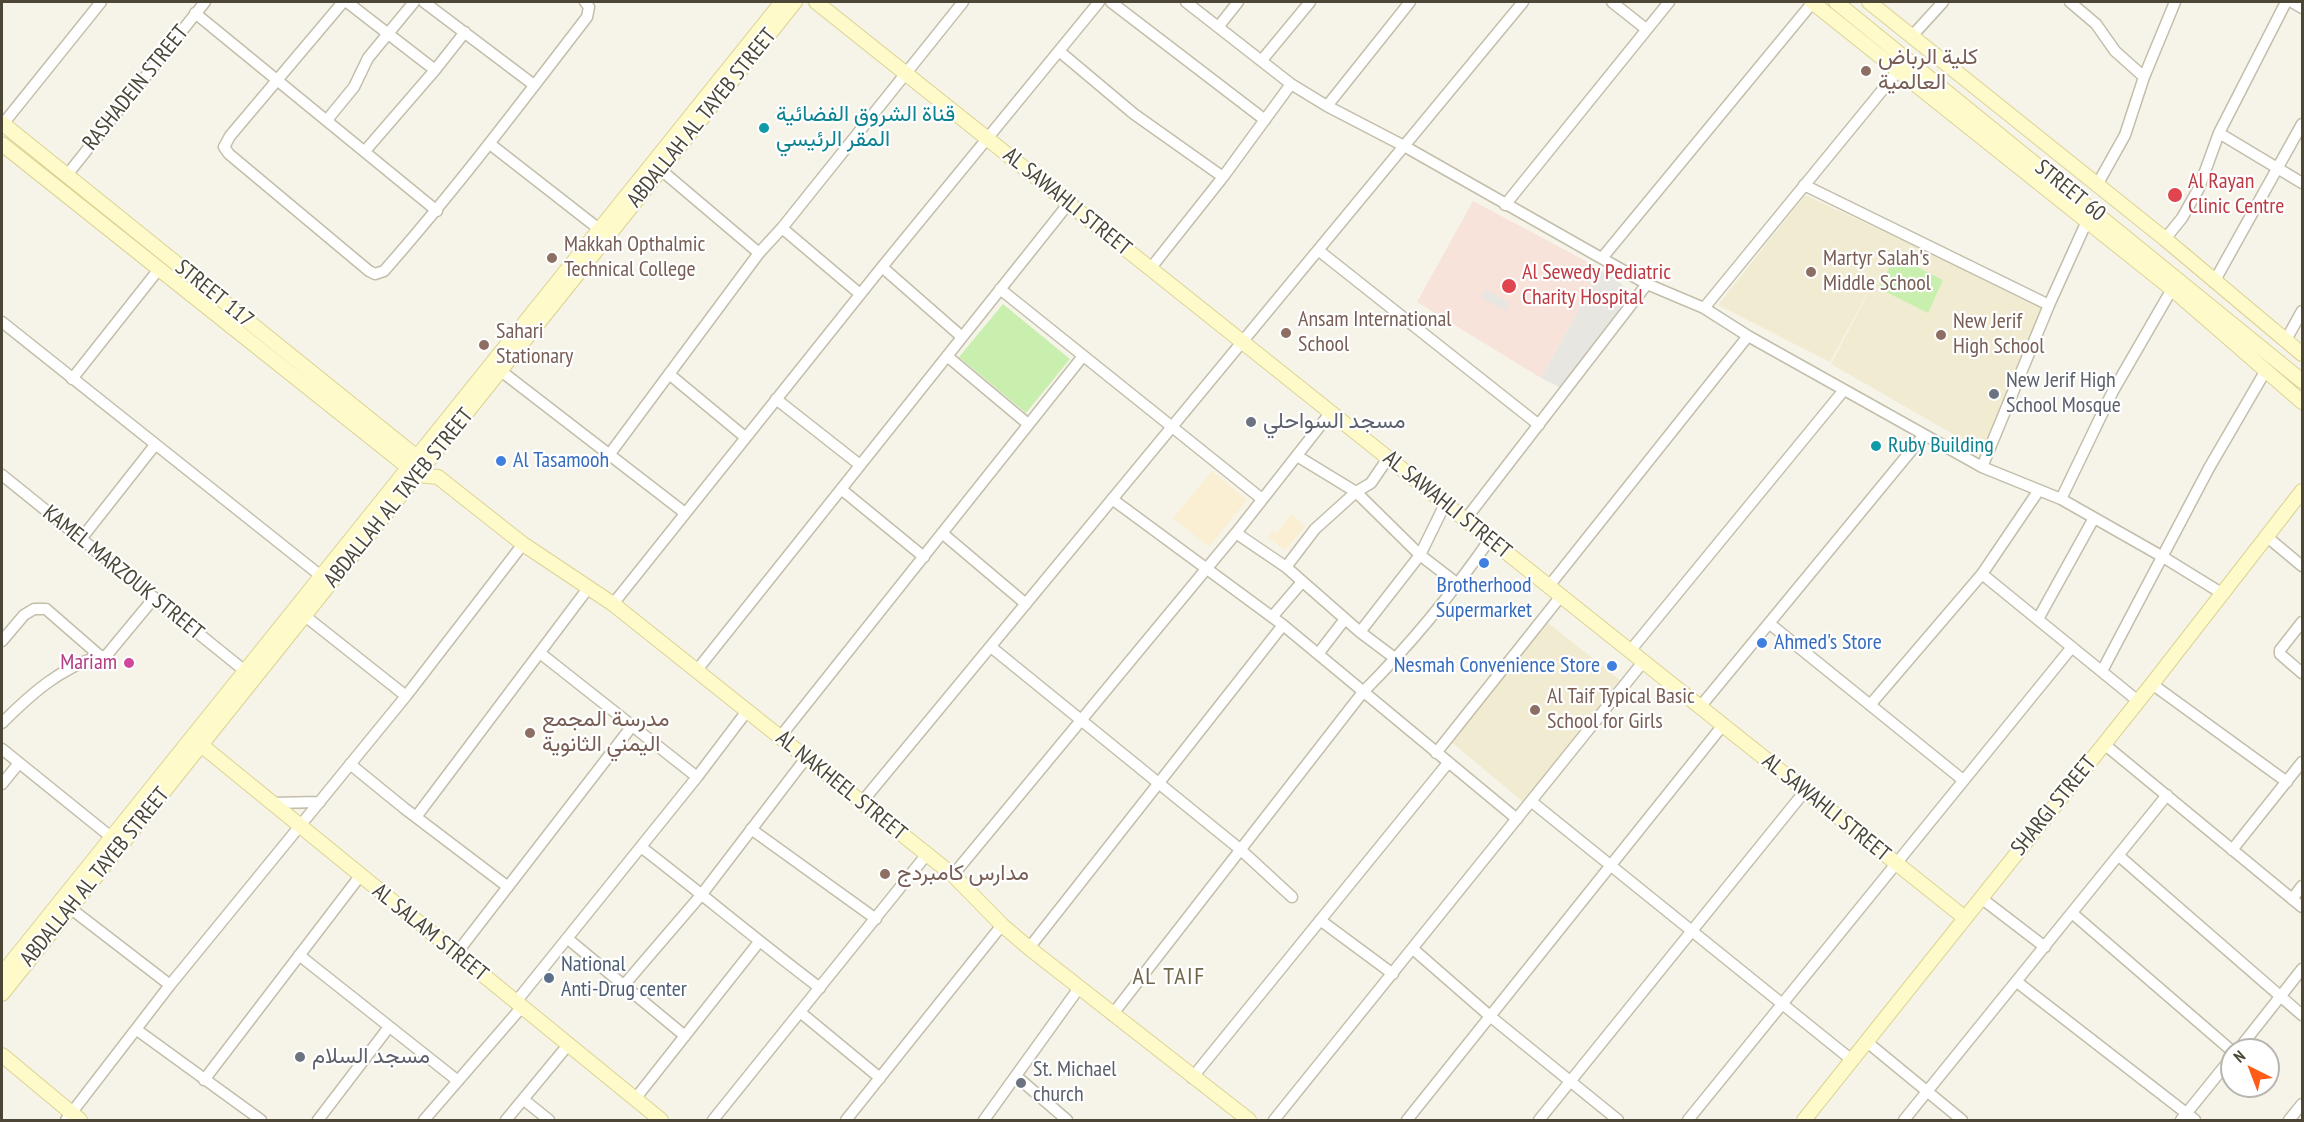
<!DOCTYPE html>
<meta charset="utf-8">
<style>
body{margin:0}
#map{position:relative;width:2304px;height:1122px;overflow:hidden;background:#f6f4e9;font-family:"PT Sans Narrow",sans-serif}
canvas{display:block}
.frame{position:absolute;inset:0;border:3px solid #4b4636;pointer-events:none}
.north{position:absolute;left:2220px;top:1038px;width:60px;height:60px;box-sizing:border-box;background:#fff;border:2px solid #b7b5af;border-radius:50%;rotate:318deg;font-size:16px;font-weight:700;line-height:24px;text-align:center;color:#4b4636}
.north::after{content:'';display:block;margin:auto;width:21px;height:27px;background:#ff5c17;clip-path:polygon(50% 0,100% 100%,50% 72%,0 100%)}
</style>
<div id="map">
<canvas width="2304" height="1122"></canvas>
<div class="frame"></div>
<div class="north">N</div>
</div>
<script>
const c = document.querySelector('canvas').getContext('2d');
c.lineJoin = 'round';
function fill(path, color) { c.fillStyle = color; c.fill(path, 'evenodd'); }
function trace(path, color, width, dash) { c.strokeStyle = color; c.lineWidth = width; c.lineCap = dash ? 'butt' : 'round'; c.setLineDash(dash || []); c.stroke(path); }
function drawText(font, color, halo, rows, align = 'center') {
  c.font = font + ' "PT Sans Narrow",Vazirmatn,sans-serif'; c.lineWidth = 4.5; c.setLineDash([]); c.textBaseline = 'middle'; c.strokeStyle = halo; c.fillStyle = color; for (const [text, x, y, turn = 0] of rows) {
    c.save(); c.translate(x, y); c.rotate((+turn || 0) * Math.PI / 180); c.textAlign = isNaN(turn) ? turn : align; if (halo) c.strokeText(text, 0, 0); c.fillText(text, 0, 0); c.restore();
  }
}
fill(new Path2D(`
 M1212 471 1247 500 1209 547 1173 518Z
 M1291 514 1305 526 1285 551 1268 537 1273 530 1277 533Z`), '#faefd2');
fill(new Path2D(`
 M1805 195 2047 307 1986 453 1831 364 1882 266 1830 362 1718 305Z
 M1547 622 1620 680 1523 802 1450 741Z`), '#f1ecd1');
fill(new Path2D(`
 M1473 201 1601 269 1541 378 1417 302Z`), '#f8e3db');
fill(new Path2D(`
 M1896 256 1943 280 1928 313 1878 288Z
 M1003 304 1070 359 1026 413 959 357Z`), '#c8efae');
fill(new Path2D(`
 M1601 269 1622 284 1624 292 1620 308 1561 388 1541 378Z
 M1485 289 1509 303 1505 311 1481 297Z`), '#e7e6e1');
const street = new Path2D(`
 M343 2 230 136 224 147 229 154 369 271 375 274 384 271C456 189 521 103 587 17L589 7 585 2
 M347 2 435 70
 M424 2 534 85
 M1111 2 1265 120
 M1186 2 1291 84 1327 106 1404 146 1647 284 1704 308 1748 336 1982 467 2061 499 2163 557 2223 594
 M1612 2 1646 29
 M2070 2 2096 24 2115 51 2144 77
 M2292 2 2302 8
 M195 13 437 211
 M1219 26 1238 2
 M1912 36 1943 2
 M1059 51 1134 114 1223 177
 M1262 60 1310 2
 M1327 106 1410 2
 M327 120 354 87 368 58 414 2
 M3 124 101 2
 M2219 133 2302 183
 M490 144 599 229
 M365 151 435 70 465 32
 M661 170 759 253
 M67 175 205 2
 M1804 185 2049 305
 M2097 185 2125 135 2144 77 2175 2
 M1505 205 1669 2
 M782 228 860 294
 M2165 239 2182 218 2199 188 2219 133 2286 2
 M1318 250 1539 425
 M1602 258 1813 2
 M882 267 962 337
 M1150 269 1223 177 1291 84
 M2214 282 2302 124
 M1000 289 1262 499
 M1704 308 1898 71
 M2 322 321 576
 M2286 340 2302 311
 M947 356 1028 424
 M501 371 685 513
 M669 374 745 437
 M72 379 159 269
 M776 399 860 465
 M609 455 759 253 782 228 963 2
 M1297 456 1356 492 1420 555 1459 585
 M1982 467 2049 305 2087 221
 M2 475 245 671
 M841 489 924 557
 M1112 499 1283 625 1517 819
 M2061 499 2113 391 2172 289
 M1465 520 1647 284
 M942 533 1026 604
 M1236 533 1286 567 1360 632 1396 659
 M2266 536 2302 566
 M81 539 155 445
 M1286 567 1315 529 1356 492 1371 483 1388 458
 M1982 574 2138 701
 M1549 586 1748 336
 M613 604 882 267 1099 2
 M305 616 406 696
 M1272 617 1302 582
 M2038 619 2094 518
 M2302 622 2280 650V654L2302 673
 M1770 624 1963 780
 M1360 632 1420 555 1445 504
 M2 641 24 615 34 609H46L100 656H106L154 598
 M991 647 1241 850 1292 897
 M1630 651 1844 390
 M540 653 697 777
 M1318 654 1345 619
 M697 670 1069 203
 M2102 671 2209 468 2266 370
 M2152 684 2287 782
 M1870 705 1982 574 2039 490
 M1700 707 1924 435
 M2 723C31 694 60 668 100 656
 M780 737 1083 356
 M2104 744 2302 907
 M2 749 111 837
 M1436 753 1561 596
 M350 764 404 808 508 887
 M2 784 19 763
 M862 802 1523 2
 M1532 802 1853 1061
 M272 803 320 802
 M416 817 589 587
 M751 829 876 919
 M641 847C701 893 759 942 820 988
 M2232 850 2302 762
 M2119 856 2302 1015
 M953 875 1236 533 1331 412
 M1981 898 2045 947
 M2292 899 2302 886
 M70 908 170 985
 M2072 913 2232 1051
 M1320 920 1393 974
 M568 939 685 1036
 M1029 948 1283 625
 M1413 949 1491 1017 1618 1120
 M456 954 632 726
 M299 955 458 1081
 M2017 982 2195 1120
 M624 985 702 894 806 758
 M515 1003 697 777 747 711
 M800 1012 880 1078
 M1112 1015 1363 692C1410 645 1452 594 1490 539
 M137 1030 261 1120
 M1867 1042 1962 1120
 M2238 1050 2302 969
 M1016 1076 1067 1120
 M1192 1078 1448 763
 M204 1080 360 876
 M635 1099 759 942
 M524 1100 549 1120
 M66 1120 170 985 406 696 523 544
 M318 1120 389 1027
 M424 1120 521 1008
 M506 1120 568 1045
 M713 1120 927 854
 M846 1120 1002 925
 M984 1120 1079 988
 M1274 1120 1643 662
 M1407 1120 1723 725
 M1539 1120 1805 791
 M1688 1120 2072 647
 M1904 1120 2167 795
 M2181 1120 2232 1057
 M2289 1120 2302 1104`);
const secondary = new Path2D(`
 M816 2 1965 918
 M1812 2 2172 289 2302 402
 M1836 2 2302 381
 M1869 2 2165 239 2302 354
 M2 123 423 462
 M2 144 418 475 438 477 523 544 613 604 953 875 1002 925 1029 948 1249 1120
 M195 740 661 1120
 M2 974 782 2
 M2 994 795 2
 M2 1055 80 1120
 M1804 1120 2152 684 2302 491`);
trace(street, '#c3beaa', 13);
trace(secondary, '#dbd394', 16);
trace(street, '#fff', 10);
trace(secondary, '#fffaca', 14);
for (const [x, y, r, color] of [
 [1866,71,6,"#8d6e63"],
 [764,128,6,"#0f9aa8"],
 [2175,195,8,"#e0444e"],
 [552,258,6,"#8d6e63"],
 [1811,272,6,"#8d6e63"],
 [1509,286,8,"#e0444e"],
 [1286,333,6,"#8d6e63"],
 [1941,335,6,"#8d6e63"],
 [484,345,6,"#8d6e63"],
 [1994,394,6,"#6b7280"],
 [1251,422,6,"#6b7280"],
 [1876,446,6,"#0f9aa8"],
 [501,461,6,"#3f7fe0"],
 [1484,563,6,"#3f7fe0"],
 [1762,643,6,"#3f7fe0"],
 [129,663,6,"#d1479c"],
 [1612,666,6,"#3f7fe0"],
 [1535,710,6,"#8d6e63"],
 [530,733,6,"#8d6e63"],
 [885,874,6,"#8d6e63"],
 [549,978,6,"#5c6f8a"],
 [300,1057,6,"#6b7280"],
 [1021,1083,6,"#6b7280"]
]) { const dot = new Path2D(); dot.arc(x, y, r, 0, 2 * Math.PI); c.fillStyle = color; c.fill(dot); trace(dot, '#fff', 2); }
drawText('22px', '#785e54', '#fff', [
 ["كلية الرباض",1878,58],
 ["العالمية",1878,83],
 ["Makkah Opthalmic",564,245],
 ["Technical College",564,270],
 ["Martyr Salah's",1823,259],
 ["Middle School",1823,284],
 ["Ansam International",1298,320],
 ["School",1298,345],
 ["New Jerif",1953,322],
 ["High School",1953,347],
 ["Sahari",496,332],
 ["Stationary",496,357],
 ["Al Taif Typical Basic",1547,697],
 ["School for Girls",1547,722],
 ["مدرسة المجمع",542,720],
 ["اليمني الثانوية",542,745],
 ["مدارس كامبردج",897,874]
], 'left');
drawText('22px', '#4b4636', '#fff', [
 ["RASHADEIN STREET",136,88,-51],
 ["ABDALLAH AL TAYEB STREET",702,118,-51],
 ["STREET 60",2070,191,39],
 ["AL SAWAHLI STREET",1067,202,39],
 ["STREET 117",214,294,39],
 ["ABDALLAH AL TAYEB STREET",399,498,-51],
 ["AL SAWAHLI STREET",1447,505,39],
 ["KAMEL MARZOUK STREET",123,573,39],
 ["AL NAKHEEL STREET",841,786,39],
 ["SHARGI STREET",2054,806,-51],
 ["AL SAWAHLI STREET",1826,808,39],
 ["ABDALLAH AL TAYEB STREET",95,877,-51],
 ["AL SALAM STREET",430,933,39]
]);
drawText('22px', '#0d838f', '#fff', [
 ["قناة الشروق الفضائية",776,115],
 ["المقر الرئيسي",776,140],
 ["Ruby Building",1888,446]
], 'left');
drawText('22px', '#be3a42', '#fff', [
 ["Al Rayan",2188,182],
 ["Clinic Centre",2188,207],
 ["Al Sewedy Pediatric",1522,273],
 ["Charity Hospital",1522,298]
], 'left');
drawText('22px', '#5b616d', '#fff', [
 ["New Jerif High",2006,381],
 ["School Mosque",2006,406],
 ["مسجد السواحلي",1263,422],
 ["مسجد السلام",312,1057],
 ["St. Michael",1033,1070],
 ["church",1033,1095]
], 'left');
drawText('22px', '#366cbe', '#fff', [
 ["Al Tasamooh",513,461],
 ["Brotherhood",1484,586,"center"],
 ["Supermarket",1484,611,"center"],
 ["Ahmed's Store",1774,643],
 ["Nesmah Convenience Store",1600,666,"right"]
], 'left');
drawText('22px', '#b23c85', '#fff', [
 ["Mariam",117,663]
], 'right');
drawText('22px', '#4e5e75', '#fff', [
 ["National",561,965],
 ["Anti-Drug center",561,990]
], 'left');
c.letterSpacing = '1.5px';
drawText('24px', '#6f664c', '#fff', [
 ["AL TAIF",1169,977]
]);
c.letterSpacing = '0px';
</script>
